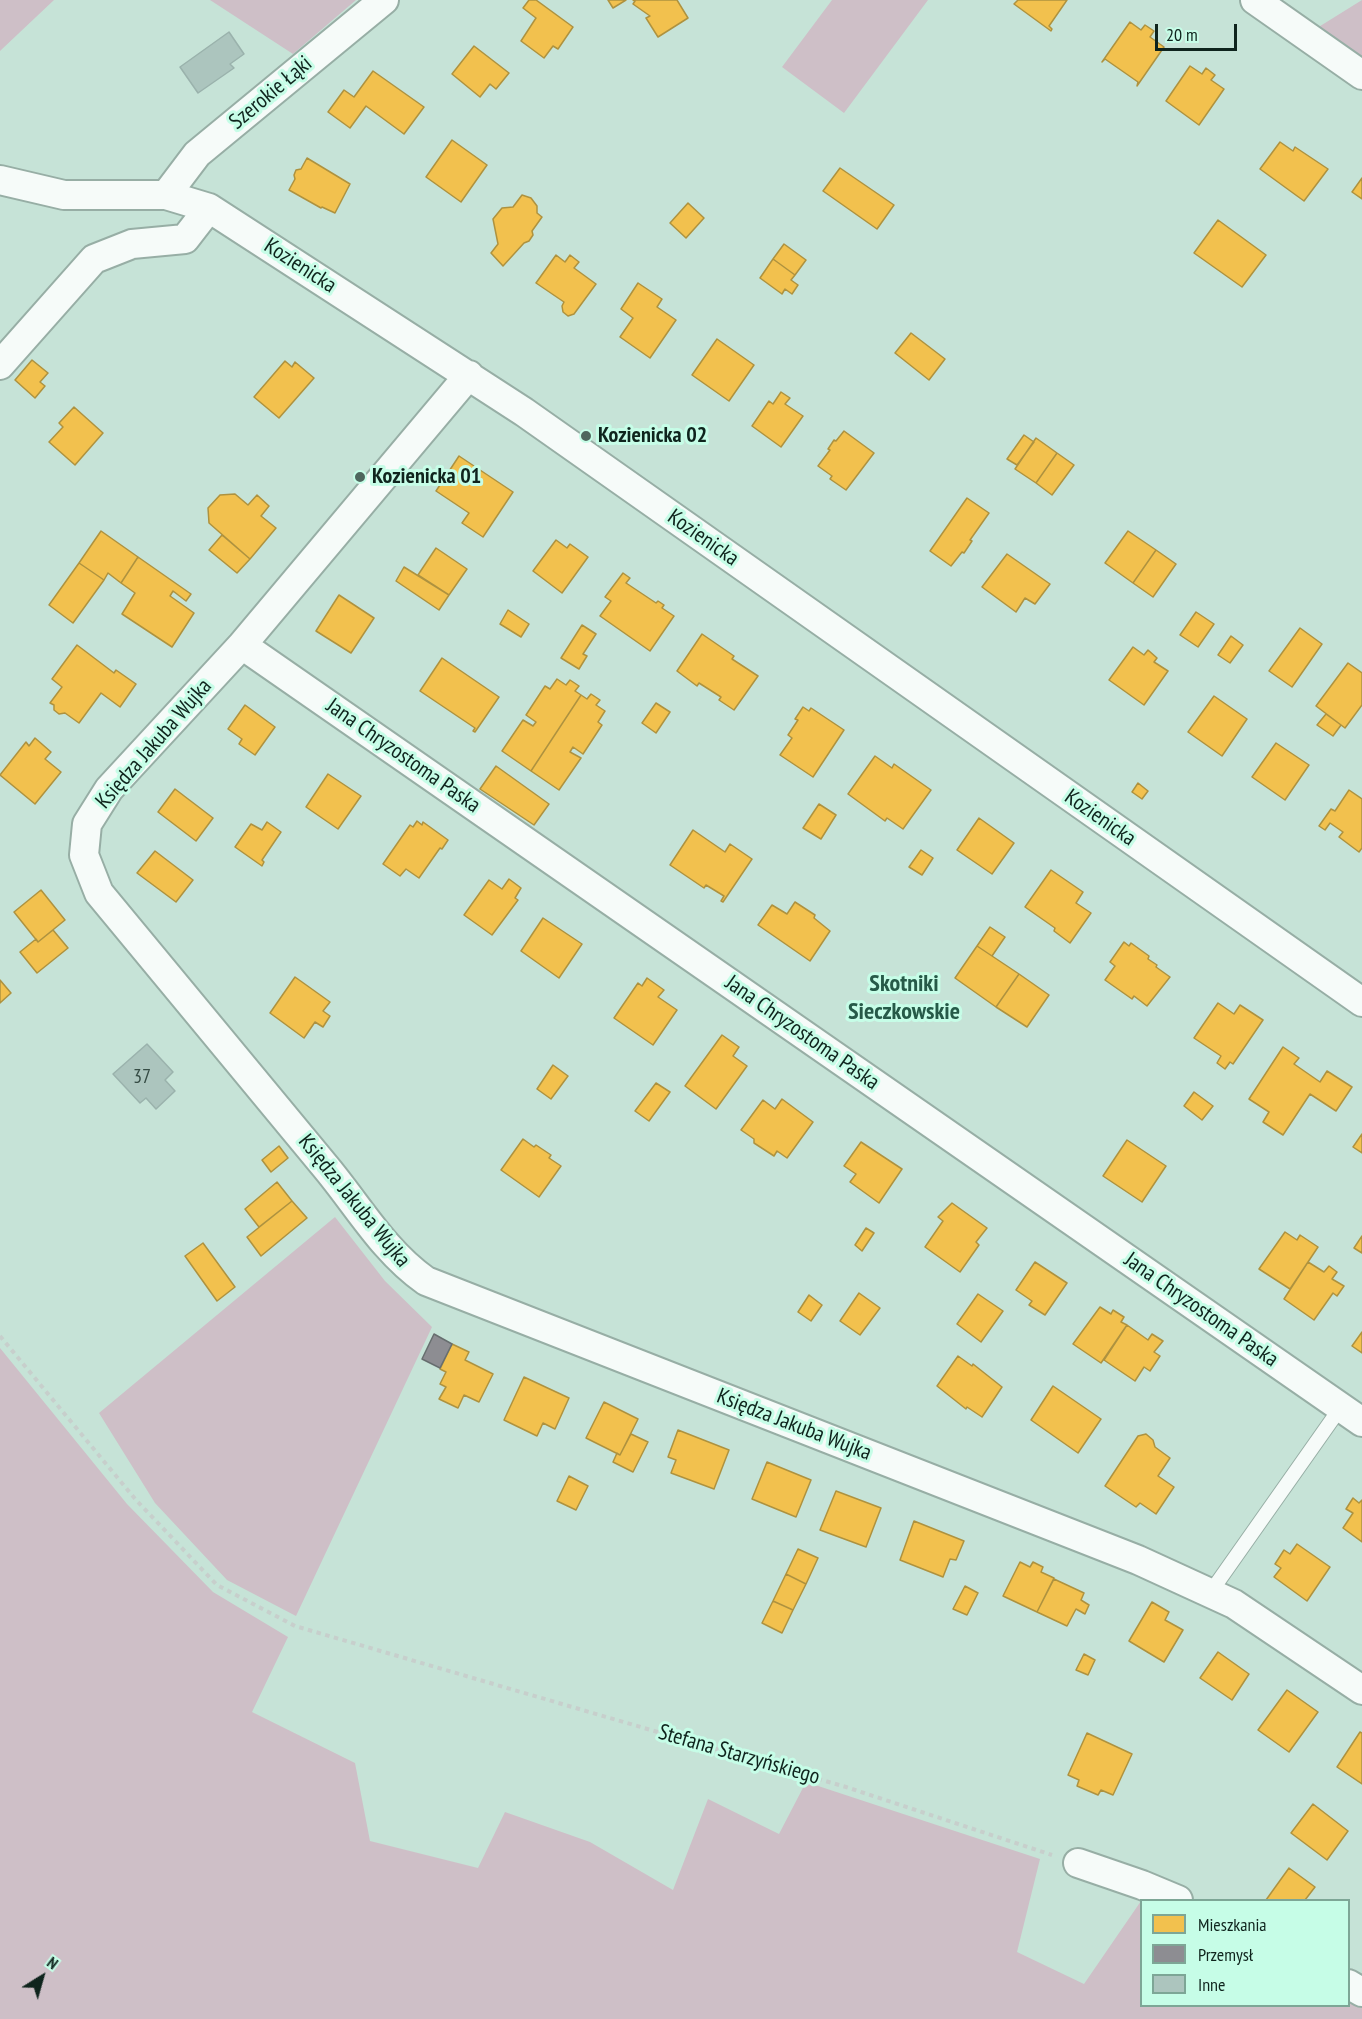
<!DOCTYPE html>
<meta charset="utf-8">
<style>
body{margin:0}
#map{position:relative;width:1362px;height:2019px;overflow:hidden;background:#c6e3d7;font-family:"PT Sans Narrow",sans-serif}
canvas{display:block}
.legend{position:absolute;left:1140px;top:1899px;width:210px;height:108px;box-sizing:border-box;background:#c6fde7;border:2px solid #7da696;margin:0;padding:8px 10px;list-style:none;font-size:18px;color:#0f241d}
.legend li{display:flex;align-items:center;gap:12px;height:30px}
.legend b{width:30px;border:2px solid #7da696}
.north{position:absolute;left:12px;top:1947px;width:60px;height:60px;-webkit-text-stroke:4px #c6fde7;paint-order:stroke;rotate:37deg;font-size:16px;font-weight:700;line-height:24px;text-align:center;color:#0f241d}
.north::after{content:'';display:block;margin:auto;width:21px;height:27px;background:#0f241d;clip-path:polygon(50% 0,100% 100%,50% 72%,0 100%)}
.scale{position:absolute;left:1155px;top:24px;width:82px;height:27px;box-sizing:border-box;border:3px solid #0f241d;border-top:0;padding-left:8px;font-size:18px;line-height:21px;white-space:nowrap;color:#0f241d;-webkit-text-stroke:4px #c6fde7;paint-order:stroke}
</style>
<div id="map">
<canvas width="1362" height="2019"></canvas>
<ul class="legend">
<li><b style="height:16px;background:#f2c14e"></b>Mieszkania</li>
<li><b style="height:16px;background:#8d8d92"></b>Przemysł</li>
<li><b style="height:16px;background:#acc5be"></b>Inne</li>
</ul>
<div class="north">N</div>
<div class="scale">20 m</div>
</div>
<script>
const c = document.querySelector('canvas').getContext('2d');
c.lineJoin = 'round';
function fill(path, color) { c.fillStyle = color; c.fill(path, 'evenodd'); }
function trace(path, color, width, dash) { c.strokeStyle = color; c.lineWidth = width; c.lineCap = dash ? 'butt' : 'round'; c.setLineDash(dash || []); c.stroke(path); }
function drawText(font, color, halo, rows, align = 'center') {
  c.font = font + ' "PT Sans Narrow",sans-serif'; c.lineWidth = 6; c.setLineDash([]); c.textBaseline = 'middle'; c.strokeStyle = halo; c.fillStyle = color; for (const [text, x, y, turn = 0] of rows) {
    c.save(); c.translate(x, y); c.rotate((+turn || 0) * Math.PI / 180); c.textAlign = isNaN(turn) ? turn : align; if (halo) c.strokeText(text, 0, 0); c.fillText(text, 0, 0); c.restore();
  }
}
fill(new Path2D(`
 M0 0H54L0 51Z
 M210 0H356L293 54Z
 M832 0H928L844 113 782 67Z
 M1362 0V59L1317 28Z
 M335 1217 385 1281 432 1327 296 1616 227 1580 155 1503 99 1413Z
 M0 1348 127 1504 213 1592 288 1637 252 1712 355 1763 370 1841 478 1868 505 1812 590 1842 673 1890 708 1799 779 1834 806 1782 1040 1859 1017 1952 1084 1984 1141 1901 1142 2006H1348L1349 1997 1362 2005V2019H0Z`), '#cebfc7');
const homes = new Path2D(`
 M529 0H536L573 27 558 49 553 46 544 58 521 41 536 18 523 8Z
 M608 0H626L613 8Z
 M633 0H677L688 18 658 37 646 18 650 16 633 4 635 1Z
 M1018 0H1067L1049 26 1052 29 1051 31 1014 4Z
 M1130 22 1141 30 1145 25 1154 31 1150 37 1164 47 1137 86 1138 82 1105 59 1102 62Z
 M474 46 509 73 496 89 490 84 480 97 452 74Z
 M1190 66 1202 74 1206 68 1215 75 1211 80 1224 89 1199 125 1166 101Z
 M373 71 424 107 404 134 366 106 350 128 328 112 344 90 354 97Z
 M452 140 487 165 461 202 426 177Z
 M1280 142 1293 151 1295 147 1328 169 1304 201 1260 169Z
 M307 158 350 184 335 213 322 207 321 208 289 190 295 179 294 175 296 170 301 169Z
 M840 168 894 205 877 229 823 191Z
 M1362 178V199L1352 192Z
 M522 195 531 198 537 206V213L542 217 532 231 533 235 529 241 524 243 503 266 491 253 498 244 493 219 502 208 513 207Z
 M688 203 704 218 686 238 670 223Z
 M1218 220 1266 255 1242 287 1194 253Z
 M784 244 806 260 795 275 773 259Z
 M556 255 565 262 570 255 579 262 574 268 596 284 574 314 568 316 563 312 562 306 564 302 536 283Z
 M773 259 795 275 791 280 798 285 792 294 785 289 782 294 760 278Z
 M638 283 662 299 657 307 676 320 650 358 620 337 633 318 621 309Z
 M911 333 945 359 929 380 895 353Z
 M717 339 754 365 729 401 692 375Z
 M32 360 48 373 40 382 45 386 35 398 15 380Z
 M285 361 292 367 295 362 314 378 279 418 254 397Z
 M781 392 790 398 785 404 803 416 781 447 752 426 769 401 773 404Z
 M74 407 103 433 75 465 49 442 63 427 59 423Z
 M844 431 874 453 846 490 830 479 832 476 818 466 830 450 828 449 834 440 836 441Z
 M1024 435 1034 442 1017 465 1007 459Z
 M1036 438 1057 453 1036 483 1015 469Z
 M1057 453 1074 465 1052 495 1036 483Z
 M459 456 513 492 483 537 462 523 469 513 436 491Z
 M235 494 248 505 257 495 269 506 261 516 276 528 250 559 209 523 208 508 220 495Z
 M967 498 989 513 970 540 972 541 964 553 962 552 951 566 930 551Z
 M101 531 138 557 121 583 108 573 104 580 79 563Z
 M1128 531 1156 550 1133 583 1105 563Z
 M222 535 250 559 237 573 209 550Z
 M556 540 567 548 570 544 588 557 562 593 533 571Z
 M436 548 467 569 449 595 418 575Z
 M1156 550 1176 564 1153 597 1133 583Z
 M1007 554 1050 584 1035 604 1025 598 1016 612 982 587Z
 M138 557 191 594 186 601 173 591 170 596 194 613 172 647 122 614 135 593 121 583Z
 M79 563 104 580 73 623 49 605Z
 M404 567 449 595 439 610 396 581Z
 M623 573 630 578 626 583 656 603 658 601 664 605 662 608 674 616 650 651 600 616 611 601 605 597Z
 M339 595 374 618 351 653 316 631Z
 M508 610 529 624 521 637 500 624Z
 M1196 612 1214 624 1198 647 1180 635Z
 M582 625 596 634 583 654 587 656 579 669 561 658Z
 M1300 628 1322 644 1292 687 1269 671Z
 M702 634 734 656 732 659 758 676 734 710 719 700 721 697 699 683 697 686 677 671Z
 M1231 636 1243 645 1230 663 1218 655Z
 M77 645 114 673 116 670 136 684 120 707 101 693 79 723 65 713 59 714 54 710V705L50 703 62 687 52 679Z
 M1133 647 1144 655 1148 650 1157 658 1154 662 1168 671 1144 705 1109 680Z
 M442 658 499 697 475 732 473 731 475 728 420 691Z
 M1348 663 1362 673V705L1345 728 1316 706Z
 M557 679 566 685 570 680 579 686 575 691 581 695 531 771 502 751 523 720 533 726 536 722 526 715 545 686 550 689Z
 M591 694 600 700 596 705 605 711 598 722 602 725 583 754 573 747 570 752 581 758 559 790 531 771 581 695 587 699Z
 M1214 696 1247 719 1222 756 1188 732Z
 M656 703 670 712 656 733 642 723Z
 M245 705 275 727 255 755 239 744 242 739 228 729Z
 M803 707 809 711 811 708 844 730 813 777 780 755 792 738 788 735 798 720 795 719Z
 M1326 714 1341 725 1333 736 1317 725Z
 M35 738 51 752 45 759 61 772 35 804 0 775 26 742 29 746Z
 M1276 743 1309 765 1285 800 1252 777Z
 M875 756 892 768 894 764 931 790 903 829 887 818 885 821 848 794Z
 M496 766 549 804 534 825 480 789Z
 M328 774 361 796 338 829 306 807Z
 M1138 783 1148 791 1142 799 1132 792Z
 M175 789 213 818 196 841 158 812Z
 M1349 790 1362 799V848L1359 852 1339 837 1343 832 1330 823 1325 830 1319 826 1331 809 1335 811Z
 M819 804 836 815 821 839 803 828Z
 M979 818 1014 843 992 874 957 850Z
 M417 821 422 825 423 822 448 840 442 849 440 848 419 878 406 869 400 876 383 864 410 825 413 827Z
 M267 822 281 832 262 860 264 862 262 866 235 847 251 824 262 830Z
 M693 830 725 852 730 844 752 859 723 902 721 901 724 896 706 885 704 888 670 865Z
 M921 850 933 858 922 875 909 867Z
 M155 851 193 880 176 902 137 873Z
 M1051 870 1083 892 1076 903 1091 913 1070 943 1054 931 1055 928 1025 907Z
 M509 879 521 888 515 898 518 900 492 935 464 915 489 880 502 889Z
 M41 890 65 920 38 942 14 912Z
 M795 902 815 915 814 918 830 931 810 961 758 925 772 905 787 914Z
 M543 918 582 944 559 978 521 951Z
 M990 927 1005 937 992 956 977 946Z
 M53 930 68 948 37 973 20 952 36 939 38 942Z
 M1124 942 1129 946 1131 943 1149 956 1148 959 1157 965 1156 967 1170 977 1147 1006 1134 996 1132 999 1105 980 1115 966 1110 962Z
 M977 946 1019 974 996 1007 955 978Z
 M1019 974 1049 995 1027 1027 996 1007Z
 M295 977 330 1002 323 1011 330 1016 323 1027 315 1022 304 1038 270 1013Z
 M647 978 664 990 658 997 677 1010 653 1045 614 1018 638 983 642 986Z
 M0 980 11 993 0 1003Z
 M1218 1003 1234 1014 1240 1005 1263 1020 1233 1064 1230 1062 1225 1069 1217 1063 1221 1056 1194 1038Z
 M722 1035 739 1047 733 1056 747 1066 716 1109 685 1086Z
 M1283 1047 1299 1058 1294 1064 1320 1082 1327 1071 1352 1087 1336 1111 1310 1094 1283 1135 1263 1122 1269 1112 1249 1099Z
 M553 1065 568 1076 551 1099 537 1089Z
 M656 1083 670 1092 649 1121 635 1111Z
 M1194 1092 1213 1106 1202 1120 1184 1106Z
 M782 1099 813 1122 787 1158 777 1151 774 1156 754 1143V1139L741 1130 763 1100 775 1109Z
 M1362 1134V1153L1353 1147Z
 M523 1139 534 1147 536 1145 551 1155 549 1158 561 1166 539 1197 501 1170Z
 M1127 1140 1166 1166 1142 1202 1103 1176Z
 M861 1142 902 1169 879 1203 850 1182 856 1174 844 1166Z
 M279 1146 288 1158 271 1172 262 1160Z
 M277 1182 292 1201 259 1227 245 1209Z
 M292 1201 307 1218 261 1256 247 1237Z
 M952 1203 987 1228 976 1242 979 1245 960 1272 925 1247 943 1221 938 1217Z
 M866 1228 874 1233 862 1251 855 1245Z
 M1285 1232 1297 1240 1300 1235 1318 1247 1290 1289 1259 1269Z
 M1362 1236V1253L1354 1248Z
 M203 1243 235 1287 217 1301 185 1256Z
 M1035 1262 1067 1283 1045 1315 1029 1305 1032 1301 1016 1290Z
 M1308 1262 1324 1272 1329 1266 1337 1272 1332 1279 1344 1286 1337 1296 1333 1293 1314 1320 1284 1299Z
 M859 1293 880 1308 860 1335 840 1321Z
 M978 1294 1003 1311 981 1342 957 1324Z
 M809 1295 822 1305 811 1321 798 1312Z
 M1100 1307 1111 1314 1113 1310 1124 1317 1121 1322 1127 1325 1101 1363 1073 1344Z
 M1127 1325 1148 1340 1152 1334 1163 1341 1154 1352 1160 1356 1150 1371 1144 1367 1135 1381 1104 1360Z
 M1362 1332V1353L1352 1346Z
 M452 1344 469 1352 465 1360 493 1374 479 1402 464 1395 458 1408 439 1399 446 1387 440 1384 446 1372 440 1369Z
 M958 1356 972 1366 973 1364 1002 1387 982 1417 967 1407 966 1409 937 1386Z
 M524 1377 569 1398 555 1429 543 1423 537 1436 504 1420Z
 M1053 1386 1101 1419 1078 1453 1031 1420Z
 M604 1402 638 1419 620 1455 586 1438Z
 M678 1430 729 1450 714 1489 671 1473 676 1460 668 1457Z
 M631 1434 648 1442 633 1472 613 1462 617 1453 620 1455Z
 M1146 1434 1153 1440 1155 1447 1170 1458 1158 1476 1174 1487 1156 1514 1140 1503 1136 1507 1105 1486 1138 1436Z
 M767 1462 811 1480 796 1517 752 1499Z
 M569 1476 588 1486 576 1510 557 1501Z
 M836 1491 881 1508 866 1547 820 1530Z
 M1353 1498 1359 1503 1362 1500V1542L1343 1528 1353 1513 1346 1509Z
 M914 1521 964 1541 956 1560 950 1559 943 1577 900 1560Z
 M1297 1544 1330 1567 1307 1601 1274 1577 1281 1568 1275 1564 1284 1550 1290 1554Z
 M798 1549 818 1558 806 1584 786 1574Z
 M1020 1562 1030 1567 1033 1562 1043 1567 1041 1572 1054 1578 1037 1612 1003 1596Z
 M786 1574 806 1584 793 1610 773 1601Z
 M1054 1579 1084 1593 1081 1600 1089 1605 1085 1614 1076 1609 1067 1626 1037 1612Z
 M965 1586 978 1593 967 1615 953 1609Z
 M773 1601 793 1610 782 1633 762 1623Z
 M1152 1602 1169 1612 1165 1620 1183 1630 1164 1662 1129 1641Z
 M1218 1652 1249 1674 1232 1700 1200 1678Z
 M1084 1654 1095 1660 1088 1675 1076 1670Z
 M1287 1690 1318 1712 1289 1752 1258 1730Z
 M1360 1732 1362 1733V1784L1337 1767Z
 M1087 1733 1132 1754 1113 1795 1101 1790 1098 1795 1077 1786 1079 1780 1068 1775Z
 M1313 1804 1348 1831 1327 1860 1291 1833Z
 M1289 1868 1315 1887 1305 1900H1266Z`);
fill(homes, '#f2c14e');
trace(homes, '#ae923f', 1.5);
const industry = new Path2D(`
 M434 1334 452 1344 440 1368 422 1359Z`);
fill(industry, '#8d8d92');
trace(industry, '#676e6f', 1.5);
const building = new Path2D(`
 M229 32 244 54 230 64 234 68 198 93 180 67Z
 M147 1044 173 1072 165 1080 175 1091 156 1109 146 1098 140 1103 113 1074Z`);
fill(building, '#acc5be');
trace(building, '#9ab2ac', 1.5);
const lane = new Path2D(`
 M1210 1593 1341 1407`);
const street = new Path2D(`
 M1255 0 1362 75
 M0 180 64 195H166L209 208 524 412 1362 1002
 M166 195 197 154 384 0
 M0 365 94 259 132 244 185 239 209 208
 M469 375 242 645 109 789 87 824 84 855 99 893C174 984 249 1074 324 1165 357 1204 383 1251 426 1281L1138 1560 1234 1604 1362 1690
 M242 645 1362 1422
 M1078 1863 1142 1885 1178 1900
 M1348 1984 1362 1992`);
trace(lane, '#97aea5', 16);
trace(street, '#97aea5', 32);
trace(new Path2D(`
 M0 1336 136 1500 217 1585 295 1626 846 1787 1052 1855`), '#c7cfcc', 4, [4.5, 4.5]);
trace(lane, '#f6fbf9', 14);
trace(street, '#f6fbf9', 28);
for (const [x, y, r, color] of [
 [586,436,6,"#4f675e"],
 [360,477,6,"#4f675e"]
]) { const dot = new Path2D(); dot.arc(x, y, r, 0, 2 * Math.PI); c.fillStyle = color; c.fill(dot); trace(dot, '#c6fde7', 2); }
drawText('20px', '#364c45', null, [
 ["37",142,1077]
]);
drawText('22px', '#0f241d', '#c6fde7', [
 ["Szerokie Łąki",271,93,-40],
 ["Kozienicka",300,266,33],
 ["Kozienicka",703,538,35],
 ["Księdza Jakuba Wujka",154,744,-49],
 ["Jana Chryzostoma Paska",403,756,35],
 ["Kozienicka",1100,818,35],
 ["Jana Chryzostoma Paska",802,1033,35],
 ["Księdza Jakuba Wujka",354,1201,51],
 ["Jana Chryzostoma Paska",1201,1310,35],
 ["Księdza Jakuba Wujka",794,1425,21],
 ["Stefana Starzyńskiego",739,1755,16]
]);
drawText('bold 22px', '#0f241d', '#c6fde7', [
 ["Kozienicka 02",598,436],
 ["Kozienicka 01",372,477]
], 'left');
drawText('bold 24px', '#265a48', '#c6fde7', [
 ["Skotniki",904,984],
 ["Sieczkowskie",904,1012]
]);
</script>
